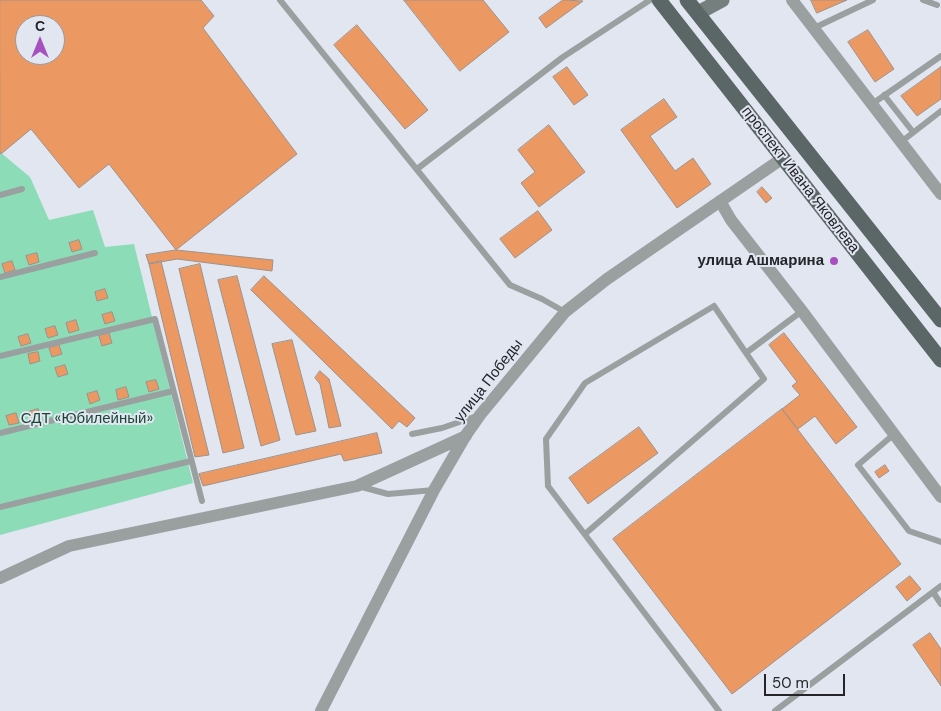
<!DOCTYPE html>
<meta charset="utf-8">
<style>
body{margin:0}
#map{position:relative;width:941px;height:711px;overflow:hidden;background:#e1e6f1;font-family:"DM Sans",sans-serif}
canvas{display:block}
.north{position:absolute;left:15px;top:15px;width:50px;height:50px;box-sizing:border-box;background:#e1e6f1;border:1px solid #9599a1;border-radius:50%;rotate:0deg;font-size:14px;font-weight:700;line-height:20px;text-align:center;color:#232529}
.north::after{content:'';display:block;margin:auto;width:18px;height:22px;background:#a651bf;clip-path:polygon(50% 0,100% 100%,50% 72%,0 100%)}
.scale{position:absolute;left:764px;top:674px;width:81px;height:22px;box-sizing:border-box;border:2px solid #232529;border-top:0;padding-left:6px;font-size:15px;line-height:18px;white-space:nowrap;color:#232529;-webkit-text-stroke:4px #e1e6f1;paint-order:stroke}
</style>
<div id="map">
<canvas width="941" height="711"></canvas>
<div class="north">С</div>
<div class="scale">50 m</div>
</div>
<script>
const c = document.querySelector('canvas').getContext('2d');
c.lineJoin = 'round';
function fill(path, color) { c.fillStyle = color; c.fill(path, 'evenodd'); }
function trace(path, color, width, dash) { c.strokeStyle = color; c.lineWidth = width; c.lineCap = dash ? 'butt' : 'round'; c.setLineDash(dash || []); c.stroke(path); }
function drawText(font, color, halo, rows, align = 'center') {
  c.font = font + ' "DM Sans",sans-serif'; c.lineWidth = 4; c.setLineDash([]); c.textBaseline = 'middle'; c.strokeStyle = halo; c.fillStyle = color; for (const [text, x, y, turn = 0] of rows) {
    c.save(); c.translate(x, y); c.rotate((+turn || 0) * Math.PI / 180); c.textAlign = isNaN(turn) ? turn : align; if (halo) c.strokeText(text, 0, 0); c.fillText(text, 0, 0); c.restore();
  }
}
fill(new Path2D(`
 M0 152 30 177 49 220 93 210 105 247 134 244 193 483 0 535Z`), '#8cdcb7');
const building = new Path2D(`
 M0 0H201L214 16 203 28 297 154 176 250 109 164 79 188 31 129 1 154 0 152ZM25 25H55V55H25Z
 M404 0H483L509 32 460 71Z
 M563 0 583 1 546 28 539 18Z
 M811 0H847L817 13Z
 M357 25 428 110 405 129 334 45Z
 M868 30 894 69 875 82 848 42Z
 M567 67 588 95 574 105 553 77Z
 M941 67V99L917 116 901 96Z
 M664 99 677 117 650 136 675 171 693 158 711 184 677 208 621 130Z
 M549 125 585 172 539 207 521 183 535 172 518 150Z
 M762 187 772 198 766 203 757 192Z
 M538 211 552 230 515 258 500 239Z
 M79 240 82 249 72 252 69 243Z
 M176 250 273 260 272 271 177 259 149 264 146 255Z
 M37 253 39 262 29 265 26 256Z
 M12 261 15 270 5 273 2 264Z
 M161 261 209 455 195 457 149 264Z
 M200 264 244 448 223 453 179 269Z
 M237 276 280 440 261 446 218 280Z
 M264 276 415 418 407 427 399 421 392 429 251 290Z
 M105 289 108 298 97 301 95 292Z
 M112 312 115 321 105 324 102 315Z
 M76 320 79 330 69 333 66 323Z
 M55 326 58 335 48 338 45 329Z
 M109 333 112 343 102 346 99 336Z
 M784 333 857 427 836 444 815 416 798 429 782 409 800 395 792 386 797 382 769 345Z
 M28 334 31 343 21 346 18 337Z
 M292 340 316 431 296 435 272 344Z
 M59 345 62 354 52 357 49 348Z
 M38 352 40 361 30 364 28 354Z
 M65 365 68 374 58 377 55 368Z
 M320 371 329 379 341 426 329 428 320 384 315 378Z
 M156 380 159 389 149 392 146 382Z
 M126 387 129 397 118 400 116 390Z
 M97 391 100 400 90 404 87 394Z
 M38 409 41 418 31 421 28 412Z
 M782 409 901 564 732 694 613 539Z
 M16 413 19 423 9 425 6 416Z
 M639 427 658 453 588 504 569 478Z
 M377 433 382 453 344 461 341 454 203 486 199 474Z
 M885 465 889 471 879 478 875 472Z
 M910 576 921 589 907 601 896 587Z
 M930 633 941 649V686L913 645Z`);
fill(building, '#eb9862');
trace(building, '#9d928b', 1);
trace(new Path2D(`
 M280 0 510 285 542 299 565 312
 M923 0 937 5
 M814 28 873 0
 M884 95 913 132
 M872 104 941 56
 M901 142 941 111
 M417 169 563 57 650 0
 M0 195 22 189
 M0 277 95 253
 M0 356 155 319 202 501
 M0 433 173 391
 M412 434 442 428 477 416
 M893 435 858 465 909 531 941 542
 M358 486 388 494 434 490
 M0 507 191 461
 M585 534 764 379 746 353 802 311
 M933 592 941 604
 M719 711 548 486 546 439 585 383 714 306 746 353
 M775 711 941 586`), '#9aa0a0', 6);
trace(new Path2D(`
 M792 0 941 194
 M720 201 731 220 802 311 941 497
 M0 578 69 546 357 486 466 436
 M321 711 434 490 466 435 480 415 565 312 607 279 783 158`), '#9aa0a0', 12);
trace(new Path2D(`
 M698 13 722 0`), '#757f7e', 15);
trace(new Path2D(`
 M659 0 941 360
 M687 0 941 320`), '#5b6766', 15);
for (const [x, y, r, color] of [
 [834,261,5,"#a651bf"]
]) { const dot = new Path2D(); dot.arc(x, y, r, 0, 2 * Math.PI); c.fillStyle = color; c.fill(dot); trace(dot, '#e1e6f1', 2); }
drawText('15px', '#232529', '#e1e6f1', [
 ["проспект Ивана Яковлева",800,180,52],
 ["улица Победы",489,381,-52]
]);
drawText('bold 15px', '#232529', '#e1e6f1', [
 ["улица Ашмарина",824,261]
], 'right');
drawText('15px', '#194734', '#e1e6f1', [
 ["СДТ «Юбилейный»",87,419]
]);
</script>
